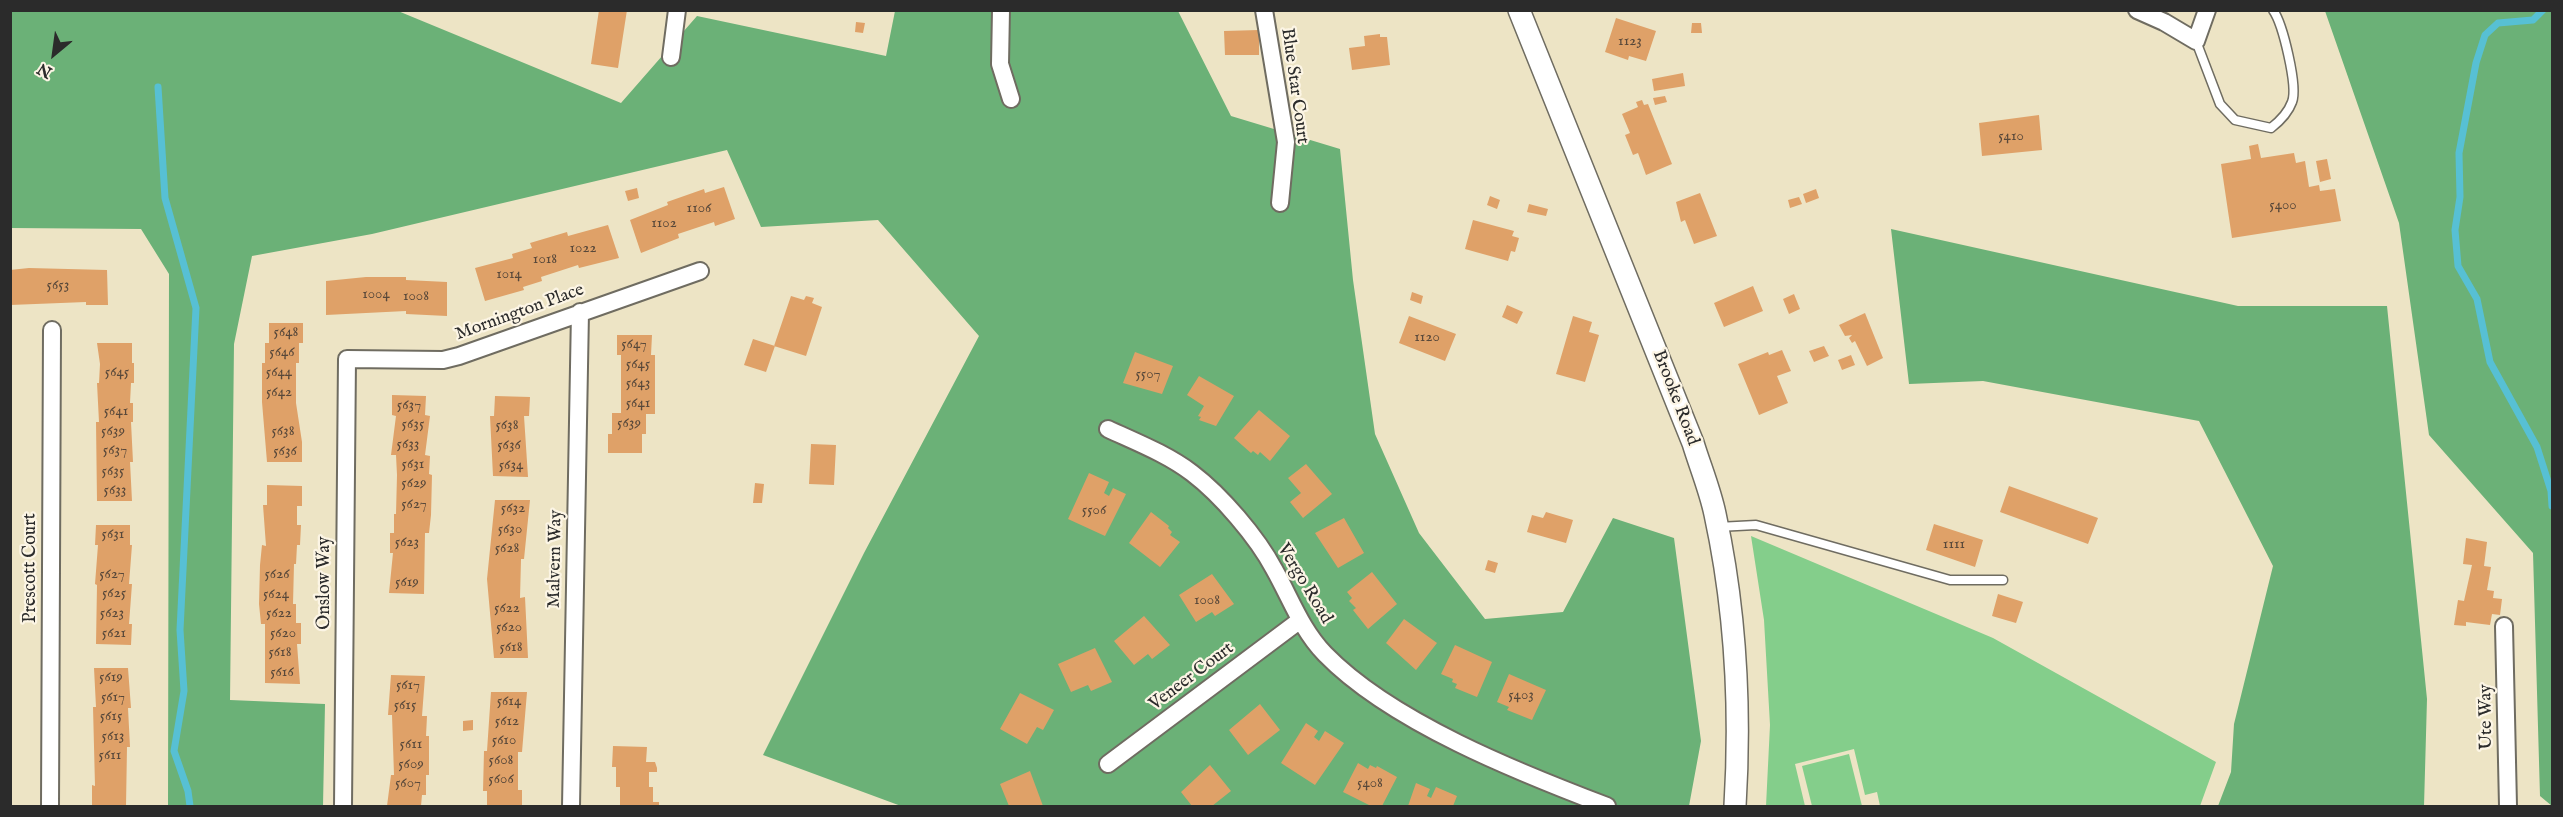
<!DOCTYPE html>
<style>
body{margin:0}
#map{position:relative;width:2563px;height:817px;overflow:hidden;background:#ede4c5;font-family:"IM FELL English",serif}
canvas{display:block}
.frame{position:absolute;inset:0;border:12px solid #2b2b2b;pointer-events:none}
.north{position:absolute;left:24px;top:24px;width:60px;height:60px;-webkit-text-stroke:4px #fcf5e5;paint-order:stroke;rotate:209deg;font-size:16px;font-weight:700;line-height:24px;text-align:center;color:#2b2b2b}
.north::after{content:'';display:block;margin:auto;width:21px;height:27px;background:#2b2b2b;clip-path:polygon(50% 0,100% 100%,50% 72%,0 100%)}
</style>
<div id="map">
<canvas width="2563" height="817"></canvas>
<div class="frame"></div>
<div class="north">N</div>
</div>
<script>
const c = document.querySelector('canvas').getContext('2d');
c.lineJoin = 'round';
function fill(path, color) { c.fillStyle = color; c.fill(path, 'evenodd'); }
function trace(path, color, width, dash) { c.strokeStyle = color; c.lineWidth = width; c.lineCap = dash ? 'butt' : 'round'; c.setLineDash(dash || []); c.stroke(path); }
function drawText(font, color, halo, rows, align = 'center') {
  c.font = font + ' "IM FELL English",serif'; c.lineWidth = 4.5; c.setLineDash([]); c.textBaseline = 'middle'; c.strokeStyle = halo; c.fillStyle = color; for (const [text, x, y, turn = 0] of rows) {
    c.save(); c.translate(x, y); c.rotate((+turn || 0) * Math.PI / 180); c.textAlign = isNaN(turn) ? turn : align; if (halo) c.strokeText(text, 0, 0); c.fillText(text, 0, 0); c.restore();
  }
}
fill(new Path2D(`
 M1751 536 1993 638 2216 762 2200 806H1880L1877 792 1865 795 1854 749 1795 764 1805 806H1766L1770 725 1764 620Z
 M1849 754 1862 806H1812L1802 766Z`), '#84ce8b');
fill(new Path2D(`
 M11 11H398L621 103 697 16 886 56 895 11H1178L1231 116 1340 149 1353 280 1375 434 1419 533 1485 619 1563 612 1613 518 1674 538 1701 741 1689 806H901L763 755 864 553 979 336 878 220 761 227 727 150 372 234 252 256 234 344 230 700 325 704 323 806H168L169 274 141 229 11 228Z
 M2325 11H2552V806L2540 796 2533 553 2429 435 2399 223Z
 M1891 229 2238 306H2387L2427 699 2424 806H2218L2231 772 2234 724 2273 566 2199 421 1983 381 1909 384Z`), '#6bb177');
trace(new Path2D(`
 M2543 10 2533 20 2498 23 2485 35 2476 63 2459 153 2460 197 2455 230 2458 266 2477 299 2490 362 2537 447 2551 491 2552 506
 M158 87 165 198 196 308 180 630 184 691 174 751 188 791 190 806`), '#57c0d4', 7);
fill(new Path2D(`
 M599 10H627L618 68 591 64Z
 M1616 18 1656 31 1646 61 1629 56 1628 60 1605 52Z
 M856 22 865 23 863 33 855 32Z
 M1692 23H1701L1702 33H1691Z
 M1259 30V55H1225L1224 31Z
 M1380 34V37H1387L1390 65 1352 70 1349 48 1365 46 1364 36Z
 M1683 73 1685 86 1654 91 1652 79Z
 M1665 96 1667 102 1655 105 1653 98Z
 M1642 100 1644 105 1648 104 1672 164 1646 175 1638 153 1633 155 1625 135 1630 133 1622 114 1638 107 1636 102Z
 M2039 115 2042 150 1982 156 1979 123Z
 M2258 144 2261 158 2294 153 2296 163 2305 161 2309 187 2319 185 2320 191 2335 189 2341 221 2232 238 2221 164 2251 159 2249 146Z
 M2327 159 2331 179 2320 182 2316 161Z
 M724 187 735 219 715 226 714 222 678 234 679 238 641 253 630 220 668 205 667 202 704 189 705 193Z
 M637 188 639 198 628 201 625 191Z
 M1816 189 1819 198 1806 203 1803 194Z
 M1700 193 1717 236 1694 244 1685 220 1681 222 1676 202Z
 M1490 196 1500 200 1497 209 1487 205Z
 M1799 197 1802 204 1790 208 1788 200Z
 M1529 204 1548 209 1546 216 1527 212Z
 M1473 220 1514 231 1512 236 1519 238 1515 252 1511 251 1508 261 1465 249Z
 M608 225 619 258 579 268 578 265 541 277 542 281 523 287 524 290 485 301 475 268 513 258 512 254 532 248 530 243 567 232 568 236Z
 M29 268 107 270 108 305H86V302L10 305V270Z
 M366 277H406V280L447 282V316L406 314V311L326 315V281Z
 M1753 286 1763 311 1724 327 1714 303Z
 M1412 292 1423 296 1421 304 1410 300Z
 M1794 294 1800 309 1789 314 1783 299Z
 M791 296 804 300 806 296 814 298 812 303 822 307 806 356 774 346Z
 M1507 305 1523 312 1517 324 1502 317Z
 M1865 313 1883 358 1867 366 1855 341 1852 343 1849 338 1852 335 1845 336 1839 325Z
 M1409 316 1456 334 1445 361 1399 343Z
 M1573 316 1592 322 1589 332 1599 335 1585 382 1556 374Z
 M269 323H303V343H299V363H296V403L302 442V462H267L262 402V363H265V343H269Z
 M617 335H652L651 355H655V414H646V434H642V453H608V434H612V413H621V355H617Z
 M753 339 775 346 766 372 744 365Z
 M97 343H132V363H134V383H131L130 403H133V422H131L133 462H130L132 501H97L96 422H99L97 383H99L100 364Z
 M1824 346 1829 356 1814 362 1809 351Z
 M1782 350 1791 371 1777 376 1788 403 1759 415 1738 364 1768 352 1769 355Z
 M1135 352 1173 366 1162 394 1123 383Z
 M1851 355 1855 365 1842 370 1838 360Z
 M1199 376 1234 396 1216 426 1199 420 1201 417 1198 416 1204 406 1187 395Z
 M392 395 426 396 425 415 430 416 425 455 430 456 429 474 432 475 431 515 429 533H425L424 594 389 593 393 553H390V533H394V514H396L397 475 396 455H391L396 416 392 415Z
 M495 396 530 397 529 416H524L528 477 493 476 490 416H494Z
 M1259 410 1290 436 1270 461 1260 452 1258 455 1253 451 1251 453 1234 438Z
 M811 444 836 445 834 485 809 484Z
 M1306 464 1332 494 1303 518 1290 502 1301 493 1288 478Z
 M1089 473 1109 482 1104 493 1109 496 1113 488 1126 494 1105 536 1068 519Z
 M755 483 764 484 762 503H753Z
 M267 485 302 486V506H297V525H301L300 545H297L296 564H294L293 604H296V623H301V644H297L300 684 265 683V624H261L259 604 260 565 262 545 266 546 263 505H267Z
 M2009 486 2098 518 2088 544 2000 512Z
 M495 500H530L524 559H521L520 598 525 597 528 658H494L487 579Z
 M1151 512 1169 526 1168 528 1172 532 1170 535 1180 542 1160 567 1129 543Z
 M1546 512 1573 520 1566 543 1527 532 1532 515 1543 518Z
 M1344 518 1364 553 1338 568 1315 533Z
 M1934 524 1983 540 1975 567 1926 550Z
 M96 525H130V545H132L129 584H132L129 624H132L131 645 96 644 97 585 95 584 98 545H95Z
 M2466 538 2487 542 2484 566 2491 567 2487 590 2494 591 2493 598 2502 599 2500 615 2492 614 2490 625 2466 622V626L2454 625 2458 600 2464 601 2472 565 2463 564Z
 M1488 560 1498 563 1495 573 1485 570Z
 M1372 572 1397 604 1368 629 1353 610 1356 608 1349 601 1352 598 1347 592Z
 M1212 574 1234 604 1215 616 1212 612 1196 622 1179 595Z
 M1998 594 2023 602 2016 623 1992 616Z
 M1144 616 1170 645 1152 659 1148 654 1134 665 1114 641Z
 M1404 619 1437 643 1416 670 1386 643Z
 M1455 645 1492 662 1477 697 1455 688 1457 684 1452 682 1453 679 1441 674Z
 M1095 648 1112 682 1091 691 1088 685 1071 692 1058 664Z
 M94 668H128L131 708H128L130 747H127L126 806H92V785L95 786 93 707H96Z
 M1509 674 1546 690 1532 720 1507 710 1509 707 1497 702Z
 M391 675 425 676 422 716H427L426 736H429V775H426V795H422L421 806H387L391 775H394L392 715H388Z
 M491 692H527L522 752H518V790H522V806H487V791H483L484 751H487Z
 M1020 693 1054 710 1043 730 1037 727 1027 744 1000 729Z
 M1260 704 1280 730 1248 755 1229 730Z
 M473 720V730L463 731V721Z
 M1306 723 1318 731 1314 737 1319 741 1325 731 1344 743 1315 785 1281 763Z
 M613 746 647 747 646 762H655L657 768V772H649V787H653V802H659V806H620V787H616V767H612Z
 M1358 763 1368 769 1370 765 1376 768 1377 766 1397 777 1382 806H1371L1343 792Z
 M1210 765 1231 791 1212 806H1192L1181 792Z
 M1030 771 1043 806H1009L1000 784Z
 M1416 783 1430 789 1427 796 1431 798 1436 787 1457 796 1453 806H1408Z`), '#dfa168');
const service = new Path2D(`
 M2196 41 2220 104 2235 120 2271 128C2280 121 2288 113 2292 102 2298 87 2283 24 2273 10
 M1718 527 1756 525 1950 580H2003`);
const minor = new Path2D(`
 M1001 10 1000 64 1011 99
 M1264 10 1286 142 1280 203
 M2137 10 2164 22 2196 41 2207 10
 M671 57 677 10
 M1108 429C1136 442 1167 454 1192 473 1221 495 1257 537 1274 569 1291 599 1301 629 1325 654 1391 722 1520 773 1607 806
 M2504 626 2508 806
 M1108 764 1299 621
 M50 806 52 330
 M343 806 347 359 443 360 459 356 700 271
 M571 806 580 312`);
const tertiary = new Path2D(`
 M1519 10 1693 443C1700 466 1710 490 1715 514 1736 611 1741 708 1735 806`);
trace(service, '#6f6c61', 11);
trace(minor, '#6f6c61', 20);
trace(tertiary, '#6f6c61', 24);
trace(service, '#fff', 8);
trace(minor, '#fff', 16);
trace(tertiary, '#fff', 21);
drawText('15px', '#58483a', null, [
 ["1123",1630,42],
 ["5410",2011,137],
 ["5400",2283,206],
 ["1106",699,209],
 ["1102",664,224],
 ["1022",583,249],
 ["1018",545,260],
 ["1014",509,275],
 ["5653",58,286],
 ["1004",376,295],
 ["1008",416,297],
 ["5648",286,333],
 ["1120",1427,338],
 ["5647",634,345],
 ["5646",282,353],
 ["5645",638,365],
 ["5645",117,373],
 ["5644",279,373],
 ["5507",1148,375],
 ["5643",638,384],
 ["5642",279,393],
 ["5641",638,404],
 ["5637",409,406],
 ["5641",116,412],
 ["5639",629,424],
 ["5635",413,425],
 ["5638",507,426],
 ["5639",113,432],
 ["5638",283,432],
 ["5633",408,445],
 ["5636",509,446],
 ["5637",115,451],
 ["5636",285,452],
 ["5631",413,465],
 ["5634",511,466],
 ["5635",113,472],
 ["5629",414,484],
 ["5633",115,491],
 ["5627",414,505],
 ["5632",513,509],
 ["5506",1094,511],
 ["5630",510,530],
 ["5631",113,535],
 ["5623",407,543],
 ["1111",1954,545],
 ["5628",507,549],
 ["5627",112,575],
 ["5626",277,575],
 ["5619",407,583],
 ["5625",114,594],
 ["5624",276,595],
 ["1008",1207,601],
 ["5622",507,609],
 ["5623",112,614],
 ["5622",279,614],
 ["5620",509,628],
 ["5621",114,634],
 ["5620",283,634],
 ["5618",511,648],
 ["5618",280,653],
 ["5616",282,673],
 ["5619",111,678],
 ["5617",408,686],
 ["5403",1521,696],
 ["5617",113,698],
 ["5614",509,702],
 ["5615",405,706],
 ["5615",111,717],
 ["5612",507,722],
 ["5613",113,737],
 ["5610",504,741],
 ["5611",411,745],
 ["5611",110,756],
 ["5608",501,761],
 ["5609",411,765],
 ["5606",501,780],
 ["5607",408,784],
 ["5408",1370,784]
]);
drawText('18px', '#2b2b2b', '#fcf5e5', [
 ["Blue Star Court",1294,86,82],
 ["Mornington Place",520,313,-20],
 ["Brooke Road",1675,398,69],
 ["Malvern Way",556,559,-89],
 ["Prescott Court",31,568,-90],
 ["Onslow Way",325,583,-90],
 ["Vergo Road",1304,584,59],
 ["Veneer Court",1192,677,-37],
 ["Ute Way",2487,717,-91]
]);
</script>
